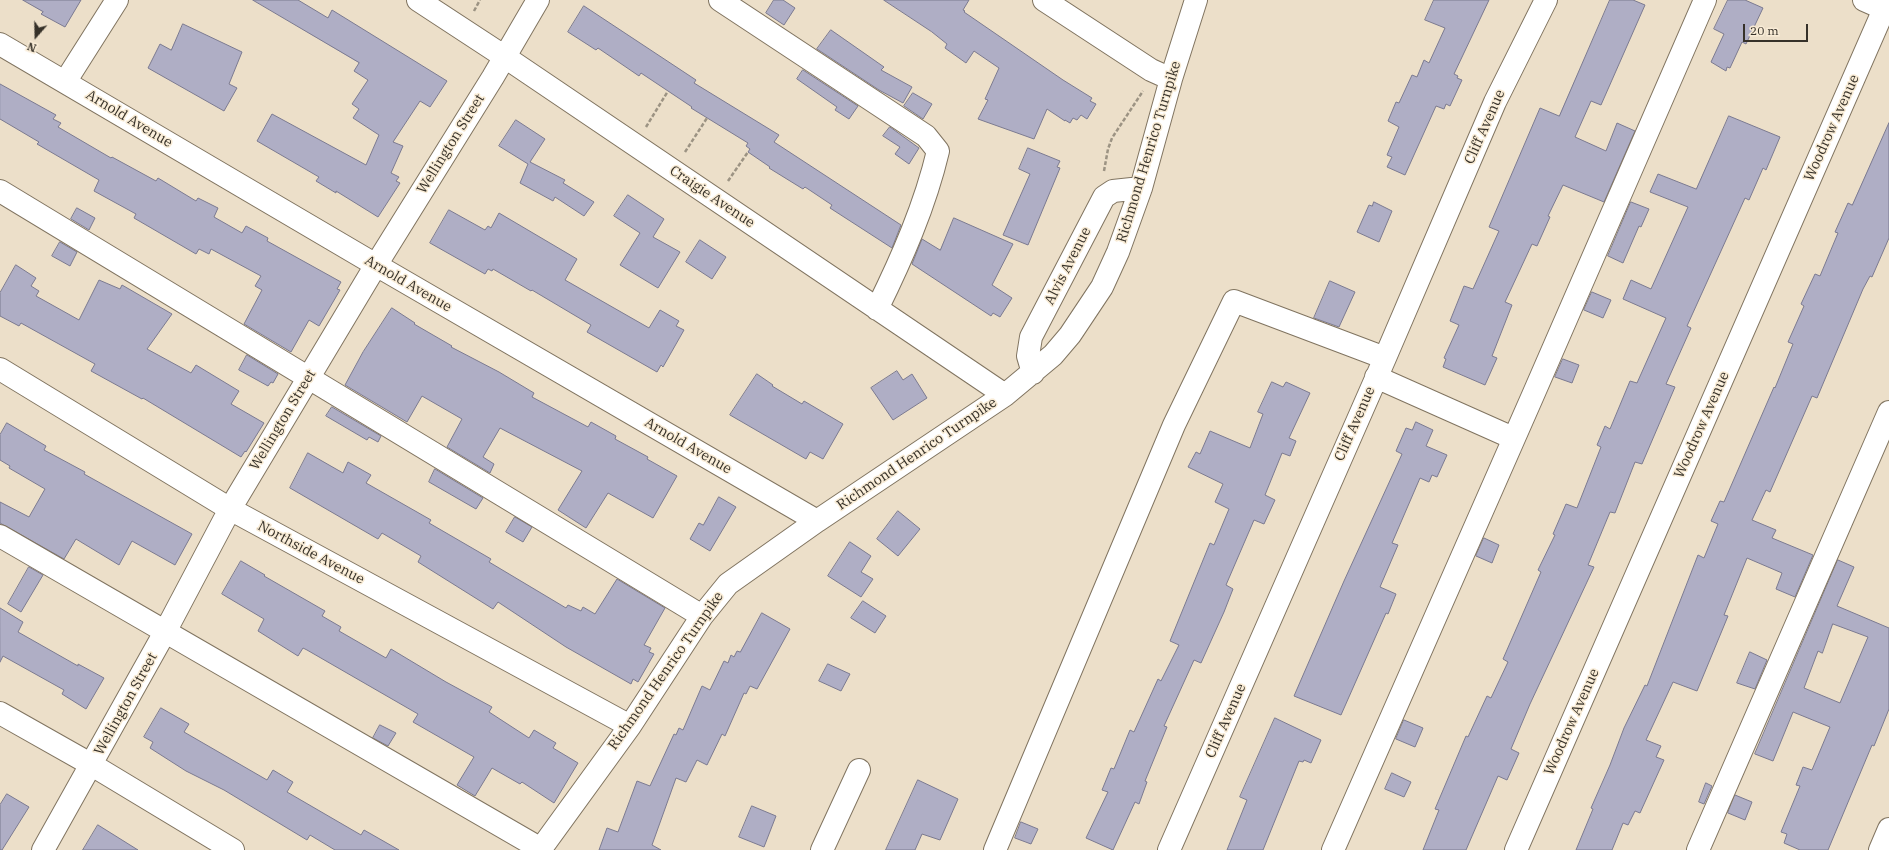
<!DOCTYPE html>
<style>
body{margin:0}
#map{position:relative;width:1889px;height:850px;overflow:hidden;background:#ecdfc9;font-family:"IBM Plex Serif",serif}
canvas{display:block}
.north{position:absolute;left:16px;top:16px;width:40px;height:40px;-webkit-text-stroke:3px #f9ecd6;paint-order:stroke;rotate:200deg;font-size:11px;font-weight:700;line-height:16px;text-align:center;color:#363129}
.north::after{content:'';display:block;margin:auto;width:14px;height:18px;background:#363129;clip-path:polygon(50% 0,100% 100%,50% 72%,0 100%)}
.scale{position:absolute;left:1743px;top:24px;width:65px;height:18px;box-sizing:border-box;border:2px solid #363129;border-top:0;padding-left:5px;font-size:12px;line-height:14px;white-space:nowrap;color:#363129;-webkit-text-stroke:3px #f9ecd6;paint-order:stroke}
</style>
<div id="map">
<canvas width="1889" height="850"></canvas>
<div class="north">N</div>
<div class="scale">20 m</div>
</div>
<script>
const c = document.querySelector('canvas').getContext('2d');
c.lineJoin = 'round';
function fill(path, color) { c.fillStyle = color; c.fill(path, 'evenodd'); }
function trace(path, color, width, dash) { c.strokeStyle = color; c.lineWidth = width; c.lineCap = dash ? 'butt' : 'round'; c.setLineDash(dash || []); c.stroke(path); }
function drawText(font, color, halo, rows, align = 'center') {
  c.font = font + ' "IBM Plex Serif",serif'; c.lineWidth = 3; c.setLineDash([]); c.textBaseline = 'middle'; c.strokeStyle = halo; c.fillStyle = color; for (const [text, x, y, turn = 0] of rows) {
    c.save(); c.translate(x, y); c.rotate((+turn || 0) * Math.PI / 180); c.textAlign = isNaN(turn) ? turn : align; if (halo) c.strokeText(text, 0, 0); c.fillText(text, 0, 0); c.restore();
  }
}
const building = new Path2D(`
 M23 0H81L65 27 41 14 43 12Z
 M253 0H298L328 18 332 10 447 81 430 107 420 101 393 142 403 146 391 173 399 177 396 181 400 183 378 217 336 191V193L316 181 319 177 257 141 272 114 366 165 379 135 353 118 359 109 352 104 368 80 354 71 359 63Z
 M774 0H783L795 8 784 25 766 13Z
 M884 0H969L963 10 965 11 964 12 1063 80 1092 98 1090 101 1096 104 1087 119 1081 115 1077 120 1073 118 1070 123 1065 120V121L1047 109 1034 139 978 119 988 100 985 99 999 68 974 51 966 63 945 48 947 44 932 32Z
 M1434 0H1489L1454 74 1458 76 1457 78 1462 80 1450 106 1446 104 1444 109 1436 106 1405 175 1387 167 1392 157 1387 155 1399 127 1388 121 1396 102 1399 103 1412 75 1417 77 1424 60 1429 63 1445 28 1425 20Z
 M1610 0H1633L1645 5 1601 105 1591 101 1575 137 1606 151 1617 123 1635 131 1604 202 1563 185 1548 216 1550 217 1537 246 1532 244 1505 302 1512 305 1492 356 1497 358 1485 385 1443 367 1446 359 1444 358 1459 325 1450 321 1464 286 1473 289 1499 231 1489 227 1540 108 1559 116Z
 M1728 0H1745L1763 8 1746 44 1742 42 1730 68 1727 67 1726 71 1711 62 1724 34 1714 29Z
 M584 6 696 80 694 83 779 135 774 142 901 225 892 248 830 208 832 205 805 187 803 189 769 168 770 167 748 152 750 149 746 146 748 143 691 108 692 107 641 73 639 76 598 48 596 50 568 32Z
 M183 24 242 52 229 84 237 88 224 111 148 68 160 44 171 50Z
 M831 30 884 67 881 70 912 87 903 103 879 90 817 49Z
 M803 70 858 106 849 119 835 110 837 107 797 79Z
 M0 84 56 115 53 119 61 123 58 127 111 158 112 157 156 181 158 178 196 201 198 198 218 208 214 217 242 233 246 226 268 238 267 241 341 282 337 289 340 290 319 326 309 320 291 352 244 324 262 290 255 286 261 276 211 249 209 254 199 249 196 254 134 218 136 214 94 191 99 180 37 144 39 142 0 119Z
 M913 93 932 104 923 119 904 106Z
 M1729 116 1780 137 1766 170 1763 168 1749 200 1745 198 1687 326 1691 328 1666 384 1675 387 1642 464 1635 462 1615 513 1610 512 1588 565 1594 567 1530 704 1511 749 1519 753 1507 780 1498 776 1466 850H1423L1439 810 1435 809 1466 736 1468 737 1487 696 1491 698 1508 662 1503 659 1541 572 1538 570 1555 535 1553 534 1566 504 1577 508 1601 447 1597 445 1605 426 1610 429 1630 381 1637 383 1666 318 1623 299 1631 280 1651 289 1688 207 1650 192 1658 174 1696 189Z
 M516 120 545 139 530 162 565 180 563 183 594 202 584 216 555 197 553 201 520 183 528 164 499 146Z
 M1889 123V238L1872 277 1870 276 1863 289 1817 398 1812 396 1770 492 1766 490 1752 520 1776 530 1772 538 1813 555 1795 597 1776 589 1782 573 1747 558 1724 615 1728 616 1697 691 1673 682 1646 740 1661 746 1656 757 1664 760 1640 813 1635 811 1628 825 1623 823 1612 850H1576L1593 809 1591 808 1610 765 1624 728 1645 685 1647 686 1698 555 1704 558 1718 524 1711 521 1720 501 1724 502 1774 387 1775 388 1793 344 1788 342 1804 306 1801 304 1815 274 1820 276 1838 233 1835 232 1848 203 1852 205Z
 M890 127 919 148 909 164 895 154 900 147 883 136Z
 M1028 148 1060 161 1057 167 1060 168 1028 245 1003 235 1030 174 1019 169Z
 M628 195 664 219 653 237 680 252 658 288 620 265 640 233 614 216Z
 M1374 202 1392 211 1379 242 1357 232 1369 205 1372 206Z
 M1631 202 1649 209 1641 227 1639 226 1623 263 1608 256Z
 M77 208 95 218 89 230 71 219Z
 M449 210 485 230 488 226 491 228 499 213 577 259 565 280 649 328 660 310 679 321 676 326 684 330 663 367 661 365 657 372 587 332 591 325 532 290 531 291 493 269 492 271 488 269 485 274 430 243Z
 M954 218 1013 244 992 285 1012 298 1000 317 993 313 991 316 912 264 922 239 940 250Z
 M700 240 726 257 712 279 686 262Z
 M60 242 77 252 70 266 52 256Z
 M16 265 36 278 31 286 39 291 36 296 79 320 99 280 120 289 122 285 172 314 147 349 191 373 196 365 239 391 231 404 264 423 246 452 245 451 241 457 143 398 142 399 91 371 95 364 21 323 19 326 0 316V293Z
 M1330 281 1355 292 1339 327 1314 318Z
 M1592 292 1611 300 1603 318 1584 310Z
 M392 308 415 323 414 324 452 346 451 347 499 372 534 393 532 397 588 427 591 422 616 436 615 439 648 457 647 459 677 476 653 518 608 493 586 528 558 510 582 471 500 428 483 457 494 464 490 473 447 447 462 419 422 396 407 422 345 385 363 352Z
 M247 355 278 374 273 383 271 382 268 386 239 370Z
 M1563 359 1579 365 1572 383 1555 377Z
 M897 371 903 380 912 374 927 398 893 420 871 388Z
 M757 374 773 385 772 386 802 404 804 401 843 424 823 459 810 452 806 459 730 415Z
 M1272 382 1283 387 1286 382 1310 393 1289 438 1296 441 1290 456 1282 453 1265 495 1275 500 1264 524 1254 520 1226 585 1233 589 1224 612 1201 663 1194 660 1164 726 1167 727 1145 781 1147 782 1139 804 1135 802 1113 850 1086 838 1108 792 1102 790 1111 768 1114 769 1130 730 1134 732 1158 679 1161 681 1179 645 1170 641 1210 543 1214 545 1229 509 1215 502 1223 484 1188 467 1196 452 1200 454 1210 431 1250 448 1263 414 1258 412Z
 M332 407 381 436 378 442 369 437 367 440 326 416Z
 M1416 422 1433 430 1426 446 1447 455 1437 477 1432 475 1429 482 1420 478 1392 543 1398 545 1380 587 1396 594 1388 614 1386 613 1341 715 1294 696 1344 581 1398 463 1402 454 1396 451 1406 428 1412 430Z
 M7 423 46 446 44 450 85 472 84 474 192 534 175 565 132 541 119 565 76 539 64 559 0 523V502L29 517 45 489 9 468 10 466 0 460V435Z
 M308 453 343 473 348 462 371 475 366 483 431 520 429 523 491 559 489 562 566 608 568 605 581 611 583 607 595 614 617 579 665 608 644 645 651 648 649 652 654 654 638 682 633 679 631 684 566 647 498 602 493 609 418 562 421 556 382 533 378 539 290 488Z
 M435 469 483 498 476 509 429 482Z
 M719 497 736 507 710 551 690 539 699 523 703 525Z
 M898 511 920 529 898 556 877 539Z
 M515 517 532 527 523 542 506 532Z
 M1484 538 1499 545 1492 563 1476 556Z
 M850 542 871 556 861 572 873 579 861 597 828 576Z
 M1838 560 1854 567 1837 606 1889 628V709L1874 746 1872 745 1828 850H1800L1784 843 1787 834 1781 832 1800 786 1796 785 1803 767 1812 770 1830 727 1793 712 1773 761 1755 754ZM1833 624 1868 637 1840 703 1804 688 1818 651 1822 653Z
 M241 561 265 575 264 576 325 611 322 616 341 627 339 631 386 658 391 649 446 682 492 707 489 712 529 738 534 730 556 743 553 748 578 763 554 803 522 782 520 784 492 768 475 796 457 785 474 757 413 722 418 714 307 650 303 648 298 656 258 631 264 619 222 594Z
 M29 567 43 575 21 612 8 604Z
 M863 601 886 616 875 633 851 618Z
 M0 608 23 622 18 632 78 666V664L104 678 86 709 62 694 64 690 3 656 0 662Z
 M762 613 790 629 757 689 750 686 746 694 744 693 725 736 722 734 707 765 697 760 686 782 676 778 652 845 661 850H599L607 828 618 832 637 781 650 786 674 734 676 735 679 728 683 730 702 686 710 690 724 661 728 663 731 655 734 657 737 651 740 652Z
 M1750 652 1767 660 1755 689 1737 683Z
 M828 664 850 674 841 691 819 681Z
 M161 708 189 724 184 732 267 780 273 770 293 782 287 792 361 835 364 830 399 850H335L310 835 307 840 224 790 186 771 150 748 153 742 144 737Z
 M1275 718 1321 740 1311 763 1304 760 1303 762 1299 761 1263 850H1227L1247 800 1240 797Z
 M1404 720 1423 728 1415 747 1396 739Z
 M380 725 396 733 388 746 373 738Z
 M1392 773 1411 782 1404 797 1385 789Z
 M918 780 958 799 940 840 922 834 915 850H886Z
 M1706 783 1712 786 1704 804 1699 802Z
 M7 794 29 807 2 850H0V805Z
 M1735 795 1752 802 1745 820 1728 813Z
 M752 806 776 816 764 847 739 837Z
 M1021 822 1038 829 1031 844 1015 838Z
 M98 825 138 850H83Z`);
fill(building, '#afaec5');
trace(building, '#7b7a90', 1);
const minor = new Path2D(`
 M418 0 505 57 1005 395
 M720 0 926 136 938 151C925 206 902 258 877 309
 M1044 0 1151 70 1171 79
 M0 44 376 265 817 521
 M65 82 117 0
 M0 191 702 616
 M0 369 230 509 630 726
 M1033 373 1028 356 1031 337 1104 197 1113 191 1141 188
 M1376 377 1513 438
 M0 536 541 849
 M0 713 92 765 233 850
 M43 850 165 632 230 509 376 265 493 77 538 0
 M540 850 630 726 702 616 728 584 817 521 1005 395 1053 355 1070 335 1102 287 1118 252 1141 188 1171 79 1196 0
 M822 850 859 770
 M995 850 1174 425 1234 301 1385 358
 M1169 850 1385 358 1495 102 1546 0
 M1333 850C1457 567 1583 284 1705 0
 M1516 850 1888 0
 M1698 850 1889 412
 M1880 850 1889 829`);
const major = new Path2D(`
 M1864 0 1889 11`);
trace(minor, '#807460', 24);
trace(major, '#807460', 24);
trace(new Path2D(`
 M474 11 480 0
 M646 127 668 91
 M685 152 707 118
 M1104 171 1108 149 1112 138 1143 91
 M728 181 748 152`), '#9c9383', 2.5, [4, 2]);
trace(minor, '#fff', 22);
trace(major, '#fff', 22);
drawText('14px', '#363129', '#f9ecd6', [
 ["Arnold Avenue",129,119,31],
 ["Cliff Avenue",1485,127,-66],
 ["Woodrow Avenue",1832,128,-66],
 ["Wellington Street",451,144,-58],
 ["Richmond Henrico Turnpike",1149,152,-73],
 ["Craigie Avenue",712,197,34],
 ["Alvis Avenue",1068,266,-63],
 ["Arnold Avenue",408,284,30],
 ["Wellington Street",283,420,-59],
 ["Cliff Avenue",1355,424,-66],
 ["Woodrow Avenue",1702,425,-66],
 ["Arnold Avenue",688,446,30],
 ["Richmond Henrico Turnpike",917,454,-34],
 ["Northside Avenue",311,553,28],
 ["Richmond Henrico Turnpike",666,671,-55],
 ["Wellington Street",126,704,-61],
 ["Cliff Avenue",1226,721,-66],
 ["Woodrow Avenue",1572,722,-66]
]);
</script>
